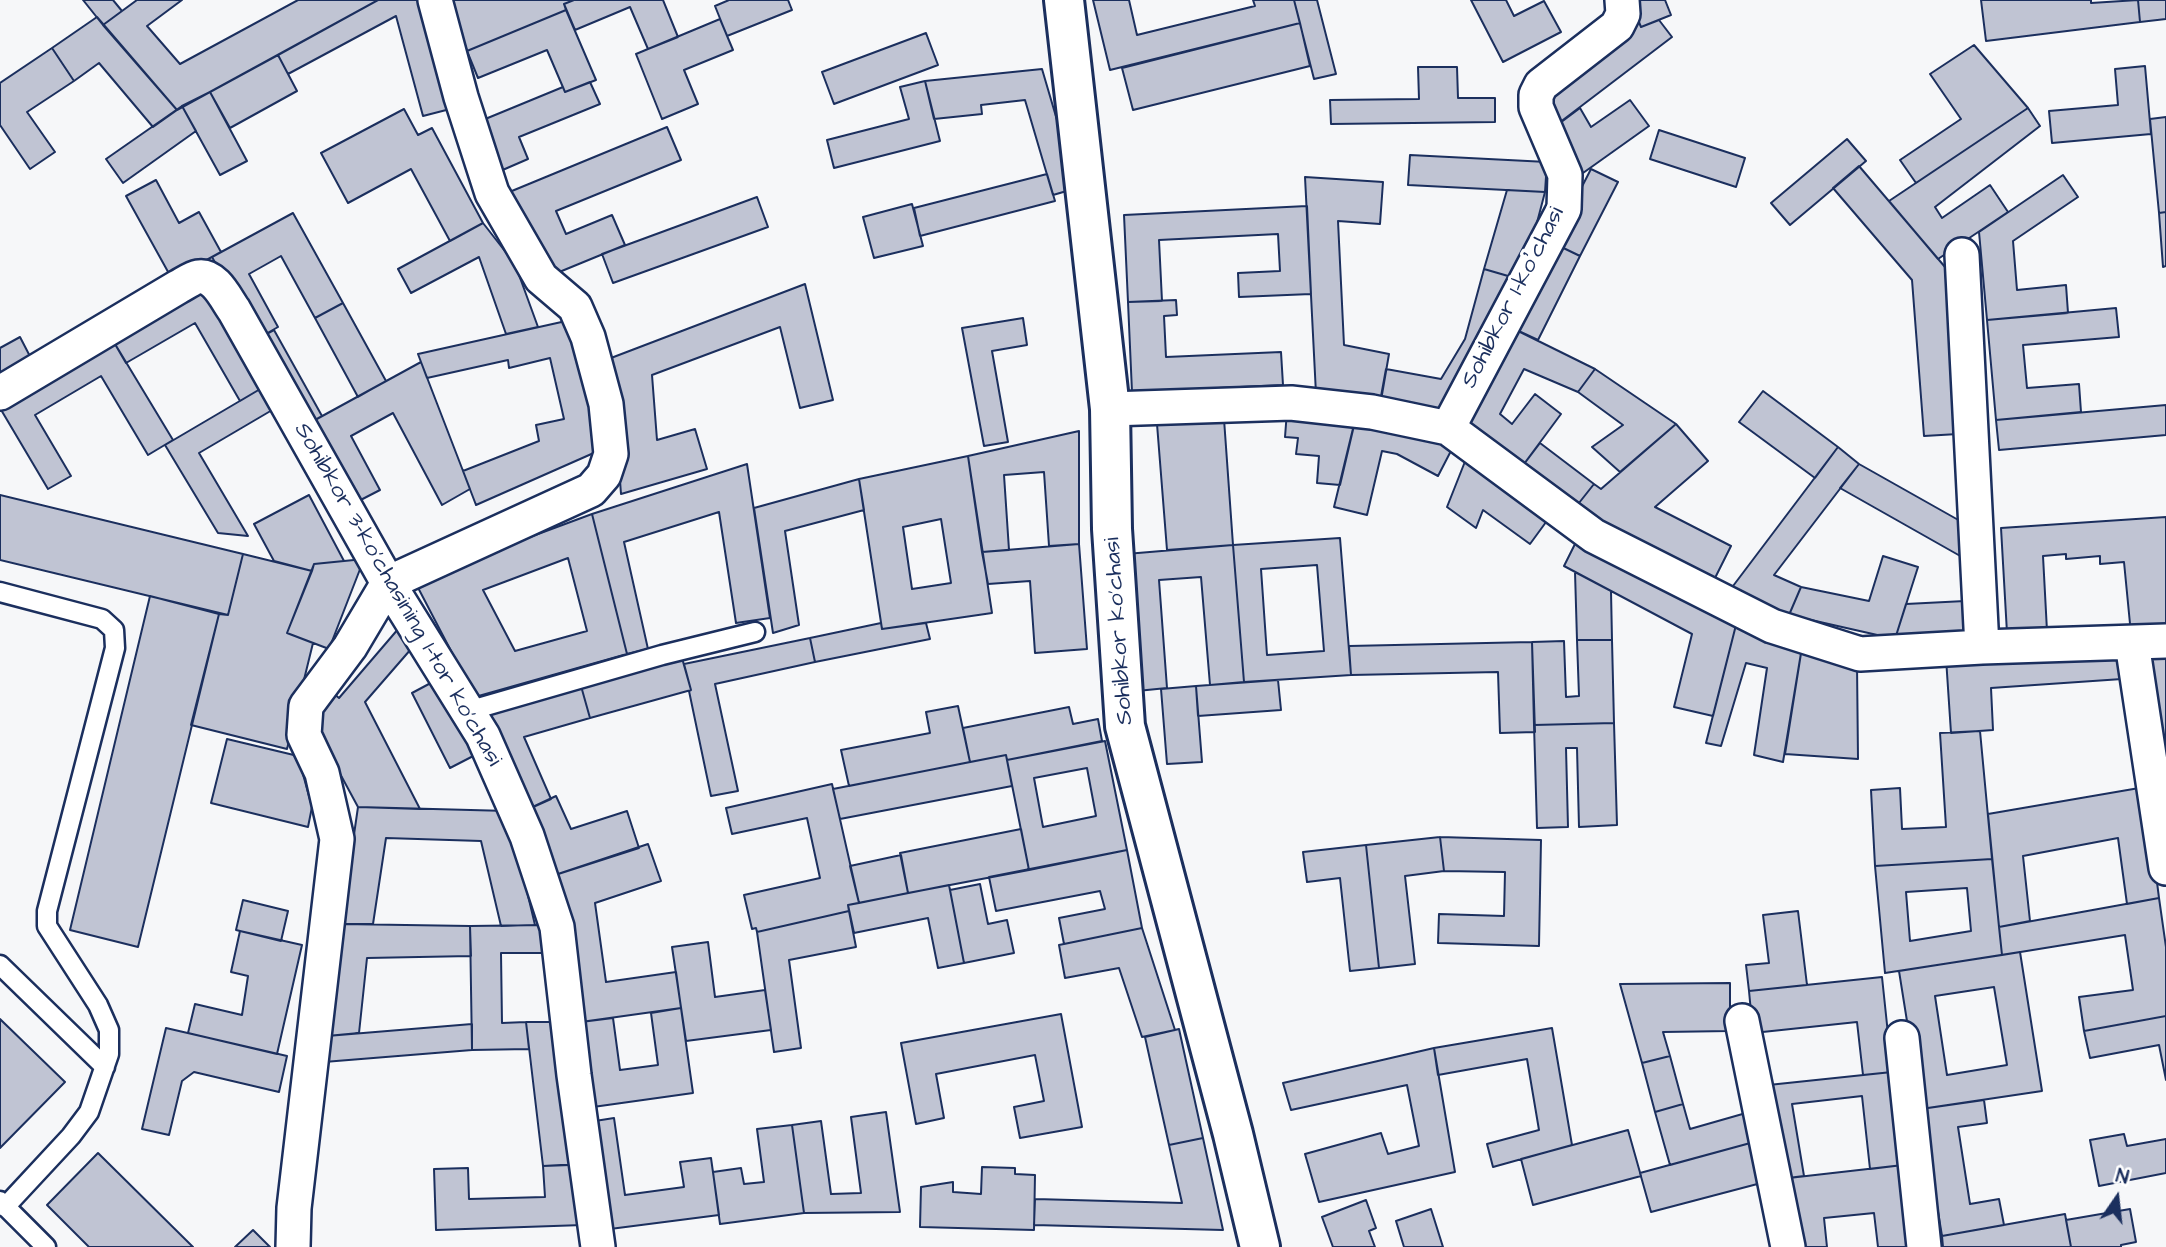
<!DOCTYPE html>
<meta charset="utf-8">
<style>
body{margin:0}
#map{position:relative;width:2166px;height:1247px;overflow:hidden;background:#f6f7f9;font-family:"Architects Daughter",sans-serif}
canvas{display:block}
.north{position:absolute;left:2082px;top:1163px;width:70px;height:70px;-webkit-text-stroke:5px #fff;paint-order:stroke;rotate:14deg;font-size:19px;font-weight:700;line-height:28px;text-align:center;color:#1b2f5e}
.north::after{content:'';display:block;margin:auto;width:24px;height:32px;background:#1b2f5e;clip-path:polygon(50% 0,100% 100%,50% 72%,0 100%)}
</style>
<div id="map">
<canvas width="2166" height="1247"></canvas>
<div class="north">N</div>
</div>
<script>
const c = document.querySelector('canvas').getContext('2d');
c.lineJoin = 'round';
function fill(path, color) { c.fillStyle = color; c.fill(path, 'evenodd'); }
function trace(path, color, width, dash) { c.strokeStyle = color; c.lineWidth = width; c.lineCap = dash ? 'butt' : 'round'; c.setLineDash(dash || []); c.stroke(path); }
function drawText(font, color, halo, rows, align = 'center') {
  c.font = font + ' "Architects Daughter",sans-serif'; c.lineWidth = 6; c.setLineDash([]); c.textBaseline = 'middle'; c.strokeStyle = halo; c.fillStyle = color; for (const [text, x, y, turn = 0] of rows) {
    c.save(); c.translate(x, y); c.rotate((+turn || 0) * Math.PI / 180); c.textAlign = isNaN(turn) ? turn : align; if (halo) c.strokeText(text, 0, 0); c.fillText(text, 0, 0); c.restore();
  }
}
const building = new Path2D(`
 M83 0H113L122 11 103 25Z
 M137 0H182L147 26 180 64 298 0H378L177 110 103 25Z
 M378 0H426L454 108 423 116 396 16 288 74 278 55Z
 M450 0H574L564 4 566 10 467 51Z
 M574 0H663L678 37 648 49 630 7 575 30 564 4Z
 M729 0H788L792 10 727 36 715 6Z
 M1093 0H1129L1137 35 1255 6 1253 0H1294L1300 23 1110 70Z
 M1294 0H1317L1336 74 1314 79Z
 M1471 0H1506L1514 16 1544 1 1561 32 1503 62Z
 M1630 0H1665L1671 15 1641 27Z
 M1981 0H2091V3L2138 0 2140 22 1986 41Z
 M2138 0H2166V19L2140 22Z
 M566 10 596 80 565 92 547 50 478 78 467 51Z
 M97 17 177 110 153 127 99 63 74 81 52 48Z
 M720 19 733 50 684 70 698 104 662 119 636 54Z
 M1638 20 1641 27 1659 20 1672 37 1559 123 1538 96Z
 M1300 23 1310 66 1133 110 1122 68Z
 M926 33 938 65 834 104 822 72Z
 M1974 45 2028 108 1916 183 1900 160 1961 119 1930 74Z
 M52 48 74 81 27 112 55 152 30 169 0 125V83Z
 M278 55 297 91 230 128 210 92Z
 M2145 66 2151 134 2052 143 2049 111 2118 105 2115 69Z
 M1418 67H1457L1458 98H1495V122L1331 124 1330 100 1419 99Z
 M1042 69 1077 188 1053 195 1025 100 981 105 982 114 934 119 925 81Z
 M925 81 940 141 834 168 827 140 909 119 900 87Z
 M590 82 600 104 519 137 528 159 498 172 478 122 563 87 565 92Z
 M210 92 247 161 220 175 182 106Z
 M1630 100 1649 126 1583 173 1556 126 1580 108 1591 127Z
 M182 106 196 131 123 183 106 159Z
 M2028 108 2040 126 1935 207 1942 218 1990 185 2008 212 1938 259 1889 201Z
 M404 109 418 135 432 128 483 223 450 241 411 169 348 203 321 153Z
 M2166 117V212L2159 213 2150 119Z
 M667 127 681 160 556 211 566 234 612 215 625 245 552 275 507 193Z
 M1659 130 1745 158 1736 187 1650 159Z
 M1847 139 1866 161 1790 225 1771 203Z
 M1410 155 1547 162 1545 192 1408 185Z
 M1859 166 1945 267 1958 434 1924 436 1912 280 1833 188Z
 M1591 169 1618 182 1580 256 1553 243Z
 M1047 174 1055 201 920 236 914 208Z
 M2063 175 2078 197 2013 241 2017 290 2066 285 2068 313 1987 320 1979 232Z
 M1305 177 1383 182 1380 224 1338 221 1344 345 1389 354 1380 406 1316 394Z
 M156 180 179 223 199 212 221 252 172 279 126 196Z
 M1507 190 1545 192 1522 280 1484 269Z
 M757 197 768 227 613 283 602 254Z
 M912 204 923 246 874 258 863 217Z
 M1307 206 1311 294 1239 297 1238 273 1280 271 1278 234 1159 240 1162 301 1128 302 1124 215Z
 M2166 212V266L2163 267 2159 213Z
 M293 213 343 303 315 318 281 256 249 274 278 327 257 339 212 257Z
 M483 223 515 264 538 327 506 334 479 257 411 293 398 269Z
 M1553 243 1580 256 1538 340 1510 327Z
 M1484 269 1508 276 1491 337 1447 414 1380 402 1386 369 1441 379 1465 339Z
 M204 279 267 385 240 401 195 323 126 363 112 339Z
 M805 284 833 400 800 408 780 327 652 375 657 440 695 429 707 469 621 494 611 358Z
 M1176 300 1177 315 1164 316 1166 357 1281 352 1283 385 1132 392 1128 302Z
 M343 303 386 381 358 397 315 318Z
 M2116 308 2119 337 2023 345 2027 388 2079 384 2081 412 1996 420 1987 320Z
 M1023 318 1027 345 992 351 1008 442 984 446 962 328Z
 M575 319 605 448 476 505 463 471 539 441 536 425 564 419 550 358 509 368 508 360 427 378 418 354Z
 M1510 327 1595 369 1578 392 1524 369 1500 414 1512 424 1535 394 1561 414 1521 468 1461 419Z
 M274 330 322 416 304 426 257 339Z
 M20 337 35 366 0 384V348Z
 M112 339 173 440 148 455 101 376 35 415 71 476 48 489 0 408Z
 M421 362 470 489 442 505 393 413 351 436 380 490 349 506 304 426Z
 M1595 369 1676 424 1620 472 1592 447 1623 425 1578 392Z
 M267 385 279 406 199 453 248 536 218 533 165 445Z
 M1763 391 1838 447 1815 478 1739 422Z
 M2166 405V435L1999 450 1996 420Z
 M1287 411 1356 417 1340 485 1317 483 1319 456 1296 454 1298 438 1285 437Z
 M1357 412 1453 447 1438 476 1397 454 1382 451 1367 515 1334 507Z
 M1224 419 1233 545 1167 550 1157 424Z
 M1676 424 1708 461 1655 507 1731 546 1712 584 1575 508 1594 484 1601 489Z
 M1079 431V544L1049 546 1044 472 1004 475 1009 550 982 552 968 456Z
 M1540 443 1594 484 1575 508 1521 468Z
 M1838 447 1859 464 1774 575 1801 587 1789 615 1730 590Z
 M968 456 992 613 882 629 859 479ZM941 519 951 583 912 589 903 527Z
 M1466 459 1549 518 1530 544 1483 510 1476 528 1447 507Z
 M747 464 770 618 736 623 719 512 624 542 648 649 627 654 592 514Z
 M1859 464 1969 526 1962 557 1840 488Z
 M859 479 864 510 785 531 799 625 773 633 754 508Z
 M0 495 243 554 228 615 0 560Z
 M309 495 344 561 314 564 312 571 274 561 254 524Z
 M592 514 627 654 475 697 414 580ZM568 558 587 631 515 651 483 590Z
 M2166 517V631L2131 634 2124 562 2100 564V556L2066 559V554L2043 556 2047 631 2007 633 2001 528Z
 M1579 536 1737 621 1713 716 1674 707 1692 634 1564 566Z
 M1340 538 1351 675 1244 682 1233 545ZM1317 565 1324 651 1267 655 1261 569Z
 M1079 544 1087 649 1035 653 1030 581 988 584 982 552Z
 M1233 545 1244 682 1210 685 1201 577 1159 580 1167 688 1137 691 1126 554Z
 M243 554 312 571 287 633 313 643 287 749 191 725 219 614 228 615Z
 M1883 556 1918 567 1895 639 1789 615 1801 587 1869 601Z
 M364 559 329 649 287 633 314 564Z
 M1575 572 1611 591 1612 640H1577Z
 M150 596 219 614 138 947 70 930Z
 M1965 601 1967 636 1895 639 1906 604Z
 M405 621 418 641 365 702 420 809 358 807 311 720 333 693 339 698Z
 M1737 621 1802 647 1783 762 1754 755 1767 668 1746 663 1721 746 1706 743Z
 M881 623 882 629 926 623 930 639 815 662 810 638Z
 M810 638 815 662 715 684 738 791 711 796 689 691 691 690 684 664Z
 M1577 640H1612L1614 723 1534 725 1532 642 1564 641 1566 697 1579 696Z
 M1532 642 1535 732 1500 733 1498 672 1351 675 1349 646Z
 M1802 647 1857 664 1858 759 1785 754Z
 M2120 648 2122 679 1991 688 1993 730 1951 733 1946 658Z
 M2166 650V815L2137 654Z
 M682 658 691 690 590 718 581 686Z
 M442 677 481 752 450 768 412 693Z
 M1278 680 1281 710 1198 716 1196 686Z
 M581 686 590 718 524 737 551 799 522 812 479 715Z
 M1196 686 1202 762 1167 764 1161 689Z
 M958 706 970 762 849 786 841 750 930 733 926 712Z
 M1069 707 1073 724 1098 719 1102 741 1007 760 1006 755 970 762 963 728Z
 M1614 723 1617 825 1579 827 1577 748H1566L1568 827 1537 828 1534 725Z
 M1980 731 1992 859 1875 866 1871 790 1900 788 1902 829 1946 827 1940 733Z
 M227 739 298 756 312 807 308 827 211 803Z
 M1105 741 1127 850 1029 870 1007 760ZM1087 768 1096 816 1043 827 1034 778Z
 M1006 755 1012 786 840 819 833 789Z
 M832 784 859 903 848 905 849 911 757 932 756 928 752 929 744 895 820 878 807 818 732 834 726 808Z
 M2145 787 2159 898 2127 904 2118 838 2023 856 2030 921 1999 927 1988 814Z
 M556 796 571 829 627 811 639 848 552 876 522 812Z
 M358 807 508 811 535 925 501 926 481 841 386 838 373 924H341Z
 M1021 829 1029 870 908 893 900 853Z
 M1440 837 1541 840 1539 946 1438 943 1439 914 1504 916 1505 872 1444 871Z
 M1440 837 1444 871 1405 876 1415 964 1379 968 1366 845Z
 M648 844 661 881 595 903 606 982 676 972 681 1008 581 1022 555 875Z
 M1366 845 1379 968 1350 971 1340 878 1307 882 1303 852Z
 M1127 850 1142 928 1064 944 1059 918 1105 909 1100 891 996 911 989 877Z
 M901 855 908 893 859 903 850 866Z
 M1992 859 2002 955 1885 973 1875 866ZM1967 888 1971 931 1910 941 1906 892Z
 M980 884 988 924 1007 920 1014 953 964 963 950 890Z
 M949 885 964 963 938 968 928 918 854 933 848 905Z
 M2159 898 2166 947V1016L2084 1031 2079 997 2133 990 2125 935 2002 955 1999 927Z
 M243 900 288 911 281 941 236 930Z
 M849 911 856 947 789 960 801 1048 774 1052 757 932Z
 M1798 911 1807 985 1749 991 1746 965 1769 963 1763 915Z
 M341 924 470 926 471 956 367 958 359 1033 327 1036Z
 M546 925V953H501L502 1023 526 1022 529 1049 472 1050 470 926Z
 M1142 928 1175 1030 1142 1037 1119 968 1065 978 1059 945Z
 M240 931 302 945 277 1054 188 1033 195 1004 242 1015 248 976 231 972Z
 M708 942 715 997 765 990 771 1030 686 1041 672 947Z
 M2020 952 2042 1091 1921 1109 1899 971ZM1994 987 2007 1065 1947 1075 1935 996Z
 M1882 977 1892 1072 1863 1075 1857 1022 1753 1033 1749 991Z
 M1730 983V1031L1663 1032 1670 1056 1642 1063 1620 984Z
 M681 1008 693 1093 593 1107 581 1022 613 1018 620 1070 658 1065 651 1013Z
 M1061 1014 1082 1127 1020 1138 1014 1107 1044 1101 1035 1055 936 1074 944 1118 916 1124 901 1043Z
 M2166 1016V1080L2159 1045 2090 1058 2084 1031Z
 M0 1019 65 1082 0 1148Z
 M526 1022H553L570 1165 543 1166Z
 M472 1024V1050L324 1062 327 1036Z
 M166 1028 287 1056 279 1092 194 1072 182 1081 169 1135 142 1129Z
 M1552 1028 1572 1145 1493 1167 1487 1144 1539 1130 1527 1059 1438 1075 1434 1048Z
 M1179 1029 1203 1138 1169 1145 1145 1037Z
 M1434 1048 1455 1172 1319 1202 1305 1154 1381 1133 1388 1154 1419 1146 1407 1085 1291 1110 1283 1083Z
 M1670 1056 1683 1104 1655 1112 1642 1063Z
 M1892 1072 1903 1165 1870 1169 1862 1096 1792 1104 1804 1176 1780 1179 1759 1086Z
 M1984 1100 1987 1123 1958 1127 1970 1204 1999 1199 2004 1225 1942 1236 1921 1109Z
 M1683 1104 1690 1129 1746 1113 1754 1142 1670 1165 1655 1112Z
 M886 1112 900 1212 804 1213 792 1125 821 1121 831 1194 861 1193 851 1117Z
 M614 1118 625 1195 684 1187 680 1162 711 1158 719 1215 610 1229 595 1121Z
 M792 1125 804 1213 720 1224 713 1172 741 1168 744 1184 764 1182 757 1129Z
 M1628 1130 1641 1176 1533 1205 1521 1159Z
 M2124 1134 2127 1146 2166 1139V1173L2099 1186 2090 1140Z
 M1203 1138 1223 1230 1034 1225 1035 1199 1182 1203 1169 1145Z
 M1754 1142 1765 1182 1651 1212 1640 1173Z
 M98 1153 193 1247H89L47 1205Z
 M579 1164 583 1225 436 1230 434 1169 468 1168 469 1199 545 1197 543 1166Z
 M1903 1165 1912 1247H1878L1874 1213 1824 1218 1827 1247H1791L1780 1179Z
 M982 1167 1015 1168V1174L1035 1175 1034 1230 920 1227 921 1187 953 1182V1192L981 1194Z
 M1366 1200 1376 1228 1369 1231 1375 1247H1333L1322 1217Z
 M1431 1209 1443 1247H1404L1396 1221Z
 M2130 1209 2136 1242 2121 1245V1247H2071L2066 1220Z
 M2065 1214 2071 1247H1943L1942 1236Z
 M253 1230 270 1247H235Z`);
fill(building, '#c0c4d3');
trace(building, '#1b2f5e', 2);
const service = new Path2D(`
 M0 592 102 619 114 630 115 648 47 911V926L98 1005 109 1030V1054L89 1112 71 1136 5 1207
 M468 711 662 655 755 632
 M0 965 105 1067
 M0 1201 46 1247`);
const minor = new Path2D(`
 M1962 255 1982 647
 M0 393 178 287C184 284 192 278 198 277 215 274 226 299 234 310L388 583 483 736 527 836 557 927 574 1075 598 1247
 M1110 409 1291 403 1372 412 1448 428 1594 536 1772 626 1860 654 1982 647 2166 641
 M1448 428 1564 209 1565 175 1536 107V95L1541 85 1617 26 1623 14 1622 0
 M2132 643 2166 868
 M1742 1021 1788 1247
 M1902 1038 1924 1247
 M293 1247 294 1208 337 839 322 773 304 735 306 706 350 647 388 583 591 490 604 475 611 454 606 404 588 337 575 307 541 278 492 193 461 97 435 0`);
const tertiary = new Path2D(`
 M1064 0 1110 409 1112 529 1125 726 1233 1134 1260 1247`);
trace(service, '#1b2f5e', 23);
trace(minor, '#1b2f5e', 38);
trace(tertiary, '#1b2f5e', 44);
trace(service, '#fff', 18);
trace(minor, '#fff', 33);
trace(tertiary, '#fff', 38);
drawText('23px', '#1b2f5e', '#fff', [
 ["Sohibkor 1-koʼchasi",1514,298,-63],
 ["Sohibkor 3-ko‘chasining 1-tor ko‘chasi",397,595,60],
 ["Sohibkor ko'chasi",1120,631,-94]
]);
</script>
